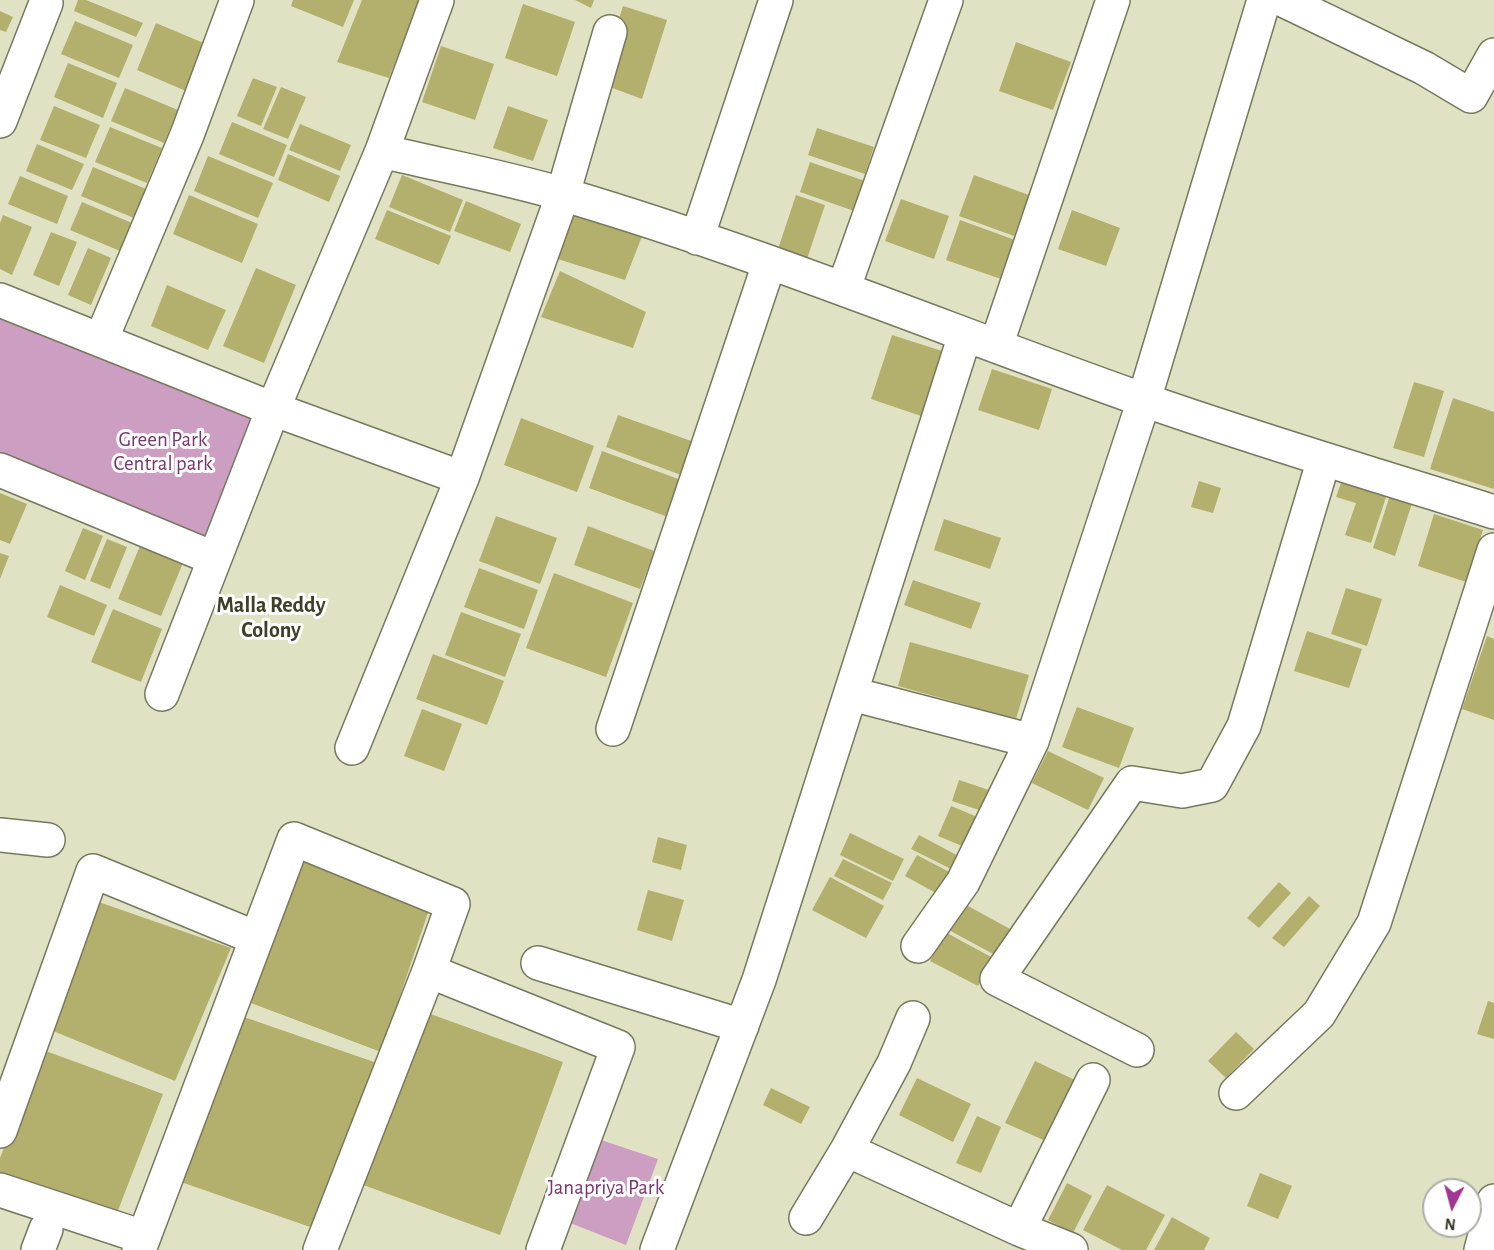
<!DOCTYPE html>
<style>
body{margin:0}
#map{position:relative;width:1494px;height:1250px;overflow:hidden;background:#e1e1c4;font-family:"Alegreya Sans",sans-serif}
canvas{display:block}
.north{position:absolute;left:1422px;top:1178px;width:60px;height:60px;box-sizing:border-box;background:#fff;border:2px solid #aeaea9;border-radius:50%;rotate:186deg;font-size:16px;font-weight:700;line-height:24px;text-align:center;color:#343429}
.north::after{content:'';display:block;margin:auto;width:21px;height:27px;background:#a23493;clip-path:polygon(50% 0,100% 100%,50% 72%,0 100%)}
</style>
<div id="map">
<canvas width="1494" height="1250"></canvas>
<div class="north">N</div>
</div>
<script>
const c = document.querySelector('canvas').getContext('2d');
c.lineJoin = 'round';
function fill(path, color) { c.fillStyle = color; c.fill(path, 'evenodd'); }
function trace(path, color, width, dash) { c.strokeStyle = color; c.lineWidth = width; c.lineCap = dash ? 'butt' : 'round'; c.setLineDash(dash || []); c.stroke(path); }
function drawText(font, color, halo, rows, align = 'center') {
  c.font = font + ' "Alegreya Sans",sans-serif'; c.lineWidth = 6; c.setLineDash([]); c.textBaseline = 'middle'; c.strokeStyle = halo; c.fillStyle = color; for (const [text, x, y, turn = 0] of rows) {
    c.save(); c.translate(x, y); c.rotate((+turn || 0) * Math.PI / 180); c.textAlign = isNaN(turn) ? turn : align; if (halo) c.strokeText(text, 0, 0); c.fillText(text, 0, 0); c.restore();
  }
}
fill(new Path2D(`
 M0 316 259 414 208 546 0 460Z
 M586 1135 658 1159 626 1245 555 1217Z`), '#cc9ec2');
fill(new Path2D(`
 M78 0H86L143 23 136 37 74 11Z
 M293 0H354L343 27 291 6Z
 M362 0H419L389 78 337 62Z
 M575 0H594L591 8Z
 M523 4 575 22 557 76 505 58Z
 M623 6 667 20 642 99 599 83Z
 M0 11 13 17 6 32 0 30Z
 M75 21 133 45 119 78 61 54Z
 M156 23 206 44 186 91 137 70Z
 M1016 42 1071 62 1053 110 999 91Z
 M441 46 494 64 475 120 422 102Z
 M68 63 117 83 103 118 54 97Z
 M253 78 277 87 261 126 237 116Z
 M281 87 306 97 288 139 263 129Z
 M125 88 178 110 164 143 111 121Z
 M54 106 100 125 86 158 40 140Z
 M508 106 548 120 533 161 493 148Z
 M232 122 287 145 274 177 219 154Z
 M300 124 351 145 340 171 289 150Z
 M110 127 162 148 147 183 95 162Z
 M817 128 874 147 865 174 808 155Z
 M37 144 84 164 72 190 26 171Z
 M288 154 340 176 329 202 278 180Z
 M208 156 273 183 258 218 194 191Z
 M810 162 865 181 854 211 800 192Z
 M93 167 146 189 134 218 81 196Z
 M402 175 463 200 450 232 389 207Z
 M974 175 1029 195 1014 236 959 216Z
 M20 176 68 196 57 224 8 204Z
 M189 195 258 224 242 263 173 234Z
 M796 195 825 205 807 259 778 249Z
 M901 199 949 216 934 259 885 241Z
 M466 201 521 224 510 252 454 231Z
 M569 201 644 231 625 280 548 256Z
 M82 202 132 223 120 251 70 230Z
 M387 210 451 236 439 265 375 239Z
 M1072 210 1120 228 1106 266 1058 249Z
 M3 215 32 227 12 275 0 269V223Z
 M960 220 1015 240 1001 279 946 260Z
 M51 232 77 242 59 286 33 275Z
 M88 248 111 258 91 305 68 295Z
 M256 268 296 285 264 363 223 346Z
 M560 271 646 312 633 348 541 317Z
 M167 285 226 310 208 350 151 326Z
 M892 335 942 351 921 416 871 399Z
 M992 369 1052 389 1039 430 978 410Z
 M1414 382 1444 391 1424 457 1393 448Z
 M1453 398 1494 412V489L1430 469Z
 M618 415 694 442 681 475 606 447Z
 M521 418 594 446 577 492 504 465Z
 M602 451 681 480 668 517 589 488Z
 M1342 480 1387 494 1371 543 1345 535 1356 503 1336 497Z
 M1199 481 1221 488 1213 513 1191 507Z
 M1391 492 1413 500 1395 556 1373 548Z
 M0 493 27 504 10 544 0 540Z
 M1434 514 1483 530 1466 582 1418 566Z
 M496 516 557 538 540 584 479 561Z
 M944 519 1001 538 990 569 934 550Z
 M588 526 654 551 640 589 574 565Z
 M83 528 103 536 85 580 65 571Z
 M107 539 127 547 110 589 90 581Z
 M142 541 185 558 161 616 118 599Z
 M0 553 9 556 0 579Z
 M479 568 538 590 524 629 464 607Z
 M554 573 633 603 606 677 526 648Z
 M913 580 981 603 971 629 904 605Z
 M60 585 107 605 94 636 47 617Z
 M1346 588 1382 599 1367 646 1331 634Z
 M113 609 162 629 141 682 91 662Z
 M461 612 521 634 505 677 445 655Z
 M1307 631 1362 649 1349 688 1294 671Z
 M1487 636 1494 639V720L1462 709Z
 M910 642 1029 675 1016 719 898 686Z
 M433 654 504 681 487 725 416 699Z
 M1077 707 1134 728 1119 768 1062 747Z
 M422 709 462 724 444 771 404 756Z
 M1048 751 1104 778 1088 810 1032 783Z
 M959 780 992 791 985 812 952 801Z
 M951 806 980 818 967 848 938 836Z
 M850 833 904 859 893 881 840 855Z
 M919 835 964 859 957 872 911 849Z
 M658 837 687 845 681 870 652 862Z
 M299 854 431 904 381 1052 243 1000Z
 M917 855 957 876 945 898 905 876Z
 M843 859 892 883 883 900 834 876Z
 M830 877 884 906 866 938 812 910Z
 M1279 882 1291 893 1259 928 1247 918Z
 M648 890 684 900 672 941 637 930Z
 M1309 896 1320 906 1284 947 1272 938Z
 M93 900 231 948 175 1081 41 1026Z
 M959 901 1010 929 995 955 945 928Z
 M945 932 993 958 978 986 930 961Z
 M1488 1001 1494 1003V1039L1477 1034Z
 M425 1012 563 1062 500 1235 358 1183Z
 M241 1016 377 1063 313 1228 181 1182Z
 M1236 1032 1254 1049 1226 1078 1208 1061Z
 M43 1050 163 1094 117 1213 0 1172V1158Z
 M1035 1061 1077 1081 1048 1142 1005 1123Z
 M917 1078 971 1104 953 1142 899 1115Z
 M771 1088 810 1107 801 1124 763 1105Z
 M977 1116 1001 1127 981 1173 956 1163Z
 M1260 1173 1292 1186 1278 1219 1247 1206Z
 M1067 1183 1092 1196 1073 1233 1048 1220Z
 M1107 1185 1165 1215 1146 1250H1122L1083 1230Z
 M1172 1217 1210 1238 1204 1250H1154Z`), '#b2b06c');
const minor = new Path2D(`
 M1283 0 1424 68 1471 96 1494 55
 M0 121 46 3
 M382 151C443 166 505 177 565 195 761 253 949 331 1141 399 1258 440 1376 475 1494 512
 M697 238 776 0
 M844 287 946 0
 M0 300 273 409 462 478
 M101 340 187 135 237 0
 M996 346 1113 0
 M0 470 213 558
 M162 694 273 409 382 151 437 0
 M852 694 1032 741
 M613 729 769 264
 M352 748 462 478 563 194 610 32
 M0 835 48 840
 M918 946 963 882 1032 741 1144 400 1264 0
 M538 963 742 1026
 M913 1018 894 1063 847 1150 1019 1229 1071 1250
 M1137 1050 997 979 1132 783 1182 791 1212 785 1244 726 1324 459
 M1236 1093 1319 1014 1374 923 1494 550
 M0 1131 93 871 256 938
 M0 1190 143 1237
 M806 1218 847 1150
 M1019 1229 1093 1080
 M38 1250 46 1229
 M139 1250 294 839 453 904 429 971
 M320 1250 429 971 618 1047 543 1250
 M657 1250 759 980 965 335
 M1481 1250 1494 1201`);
trace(minor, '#78785e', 36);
trace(minor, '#fff', 33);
drawText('21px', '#79366f', '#fff', [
 ["Green Park",163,440],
 ["Central park",163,464],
 ["Janapriya Park",606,1188]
]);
drawText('bold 22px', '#3f3e26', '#fff', [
 ["Malla Reddy",271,605],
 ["Colony",271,630]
]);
</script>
